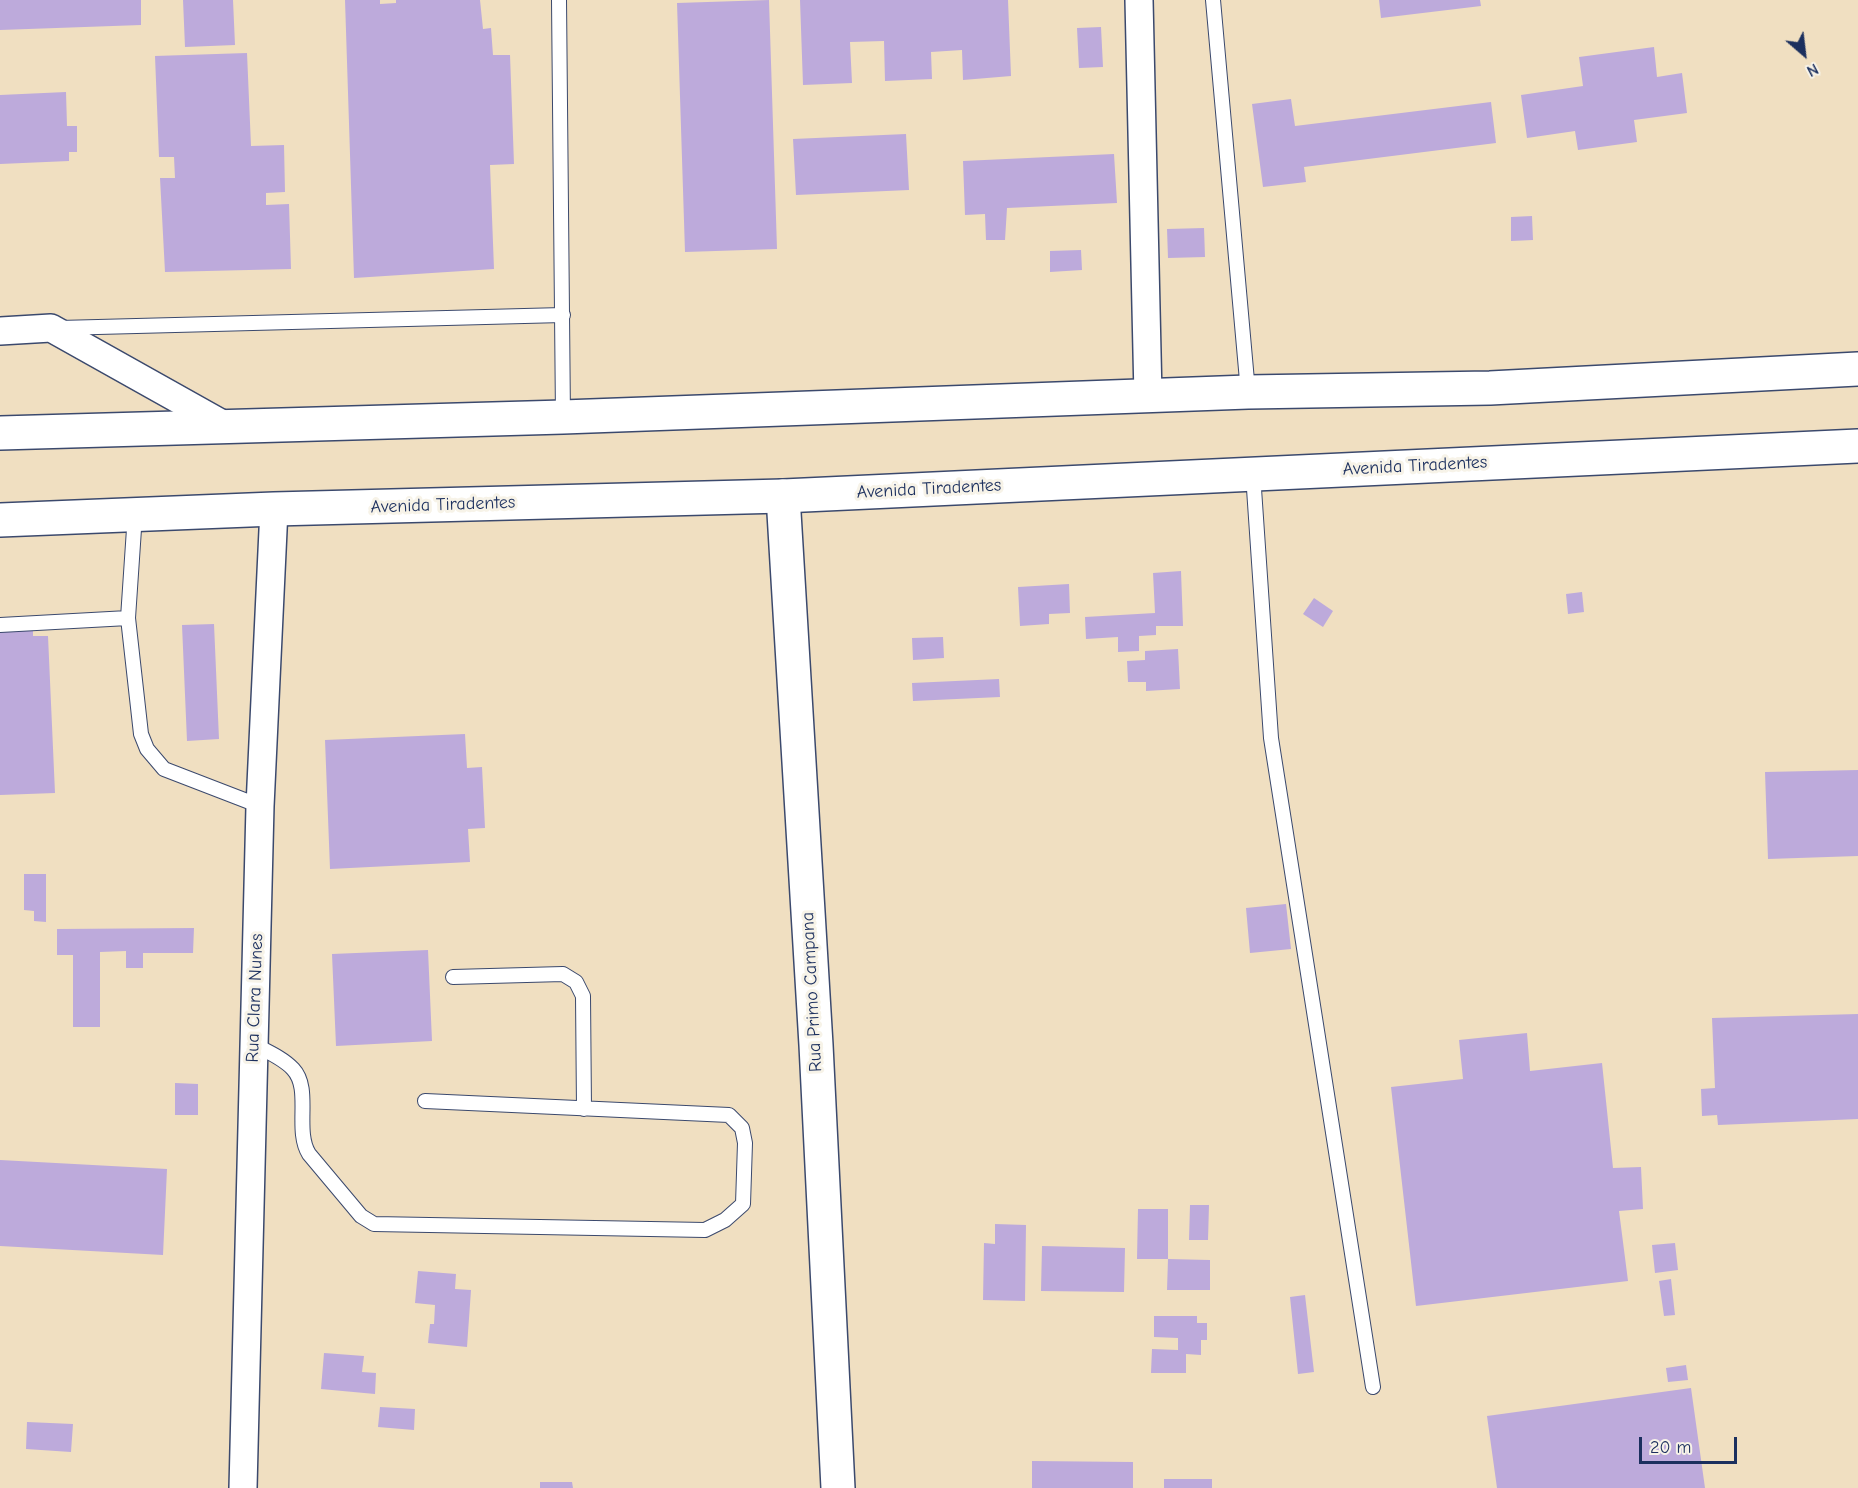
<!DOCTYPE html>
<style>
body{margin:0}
#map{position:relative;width:1858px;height:1488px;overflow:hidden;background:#f0dfc1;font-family:"Comic Neue",sans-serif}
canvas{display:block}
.north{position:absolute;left:1774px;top:24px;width:60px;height:60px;-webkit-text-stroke:4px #f7f3e8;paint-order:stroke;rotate:152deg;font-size:16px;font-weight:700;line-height:24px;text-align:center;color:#1b2f5e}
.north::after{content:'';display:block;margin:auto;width:21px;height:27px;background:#1b2f5e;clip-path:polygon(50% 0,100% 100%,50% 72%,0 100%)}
.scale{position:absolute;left:1639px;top:1437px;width:98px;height:27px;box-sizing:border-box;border:3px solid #1b2f5e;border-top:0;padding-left:8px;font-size:18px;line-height:21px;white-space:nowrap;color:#1b2f5e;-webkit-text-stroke:4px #f7f3e8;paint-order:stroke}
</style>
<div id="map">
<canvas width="1858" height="1488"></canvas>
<div class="north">N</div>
<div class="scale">20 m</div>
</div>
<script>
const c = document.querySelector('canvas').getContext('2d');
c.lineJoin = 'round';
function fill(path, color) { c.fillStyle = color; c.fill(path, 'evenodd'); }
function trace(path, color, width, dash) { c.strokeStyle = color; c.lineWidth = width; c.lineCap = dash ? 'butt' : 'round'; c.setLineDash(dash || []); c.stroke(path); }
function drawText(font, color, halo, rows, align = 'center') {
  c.font = font + ' "Comic Neue",sans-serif'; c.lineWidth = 6; c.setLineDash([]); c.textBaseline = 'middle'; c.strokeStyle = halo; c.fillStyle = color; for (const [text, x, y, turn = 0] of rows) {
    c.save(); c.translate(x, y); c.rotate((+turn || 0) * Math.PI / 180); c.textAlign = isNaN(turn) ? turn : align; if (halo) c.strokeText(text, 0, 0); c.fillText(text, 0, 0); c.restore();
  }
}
fill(new Path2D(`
 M0 0H141V25L0 30Z
 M183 0H233L235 45 185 47Z
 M345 0H380V4L396 3V0H480L483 29 491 28 493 55H510L514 164 490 165 494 269 354 278Z
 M769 0 777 249 685 252 677 3Z
 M800 0H1008L1011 76 963 80 962 50 931 52 932 79 885 81 884 41 850 42 852 83 803 85Z
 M1379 0H1480L1481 6 1381 18Z
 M1101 27 1103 67 1079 68 1077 28Z
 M1654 47 1657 77 1682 73 1687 113 1634 120 1637 142 1578 150 1575 131 1527 138 1521 95 1583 86 1579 57Z
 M247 53 251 146 284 145 285 192 266 193V205L289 204 291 269 165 272 160 178H175L174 157H159L155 56Z
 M66 92 67 126H77V152H69V161L0 164V95Z
 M1291 99 1295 126 1491 102 1496 143 1304 167 1306 182 1263 187 1252 104Z
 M906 134 909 190 796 195 793 139Z
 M1114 154 1117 203 1007 208 1005 240H986L985 214 965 215 963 161Z
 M1532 216 1533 240 1511 241V217Z
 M1204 228 1205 257 1168 258 1167 229Z
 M1081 250 1082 270 1050 272V251Z
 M1181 571 1183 626H1156V635L1139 636V651L1118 652V637L1086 639 1085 617 1155 613 1153 573Z
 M1069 584 1070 613 1049 614V624L1020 626 1018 587Z
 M1582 592 1584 612 1568 614 1566 594Z
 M1314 598 1333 611 1323 627 1303 614Z
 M214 624 219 739 187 741 182 625Z
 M33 627V636H48L55 793 0 795V629Z
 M943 637 944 658 913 660 912 638Z
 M1178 649 1180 689 1146 691V682H1128L1127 661 1145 660V651Z
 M999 679 1000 697 913 701 912 683Z
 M465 734 467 768 482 767 485 828 468 829 470 862 330 869 325 740Z
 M1858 770V856L1768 859 1765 772Z
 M24 874H46V922L34 921V911L24 910Z
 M1286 904 1291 949 1250 953 1246 908Z
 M194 928 193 953H143V968H126V951L100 952V1027H73V955H57V929Z
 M428 950 432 1041 336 1046 332 954Z
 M1858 1014V1119L1718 1125 1717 1115 1702 1116 1701 1089 1715 1088 1712 1018Z
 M1527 1033 1530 1071 1602 1063 1613 1168 1641 1167 1643 1209 1619 1211 1628 1281 1416 1306 1391 1087 1463 1079 1459 1040Z
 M175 1083 198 1084V1115H175Z
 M0 1160 167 1169 163 1255 0 1246Z
 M1190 1205H1209L1208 1240H1189Z
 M1138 1209H1168V1259H1137Z
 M995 1224 1026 1225 1025 1301 983 1300 984 1243 995 1244Z
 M1675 1243 1678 1270 1655 1273 1652 1245Z
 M1042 1246 1125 1248 1124 1292 1041 1291Z
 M1168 1259 1210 1260V1290H1167Z
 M418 1271 456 1274 455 1289 471 1290 467 1347 428 1343 430 1324H434L435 1305 415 1303Z
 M1671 1279 1675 1315 1664 1316 1659 1281Z
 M1305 1295 1314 1372 1298 1374 1290 1297Z
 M1154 1316H1197V1323H1207V1340H1201V1355L1186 1354V1373H1151L1152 1349 1178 1350V1338L1154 1337Z
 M324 1353 364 1356 362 1372 376 1373 375 1394 321 1389Z
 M1686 1365 1688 1380 1668 1382 1666 1368Z
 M1691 1388 1705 1488H1497L1487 1416Z
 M380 1407 415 1409 414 1430 378 1427Z
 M27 1422 73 1424 71 1452 26 1449Z
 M1032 1461 1133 1462V1488H1032Z
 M1164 1479H1212V1488H1164Z
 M540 1482H572L573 1488H540Z`), '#bdaadb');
const service = new Path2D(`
 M559 0 563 417
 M1213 0 1248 392
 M59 328 563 315
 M1253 474 1271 738 1373 1387
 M135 514 128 618 141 734 147 749 164 769 260 806
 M0 625 128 618
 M453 977 563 974 576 982 583 996 584 1109
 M253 1044C266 1051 283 1058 293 1069 312 1089 294 1130 309 1154L361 1216 374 1224 705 1230 725 1220 743 1204 745 1143 742 1128 729 1115 425 1101`);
const minor = new Path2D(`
 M1139 0 1148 396
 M0 331 51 328 226 426
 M243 1488 260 806 274 509`);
const tertiary = new Path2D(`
 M783 496 816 1045 838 1488`);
const trunk = new Path2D(`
 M0 433 563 417 1248 392 1490 388 1858 369
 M0 520 274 509 783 496 1858 446`);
trace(service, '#3b496d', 16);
trace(minor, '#3b496d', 30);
trace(tertiary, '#3b496d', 36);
trace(trunk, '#3b496d', 36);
trace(service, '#fff', 14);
trace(minor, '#fff', 27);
trace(tertiary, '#fff', 33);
trace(trunk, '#fff', 33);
drawText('18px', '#1b2f5e', '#f7f3e8', [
 ["Avenida Tiradentes",1415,466,-3],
 ["Avenida Tiradentes",929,489,-3],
 ["Avenida Tiradentes",443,505,-2],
 ["Rua Primo Campana",812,992,-93],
 ["Rua Clara Nunes",255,998,-88]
]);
</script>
